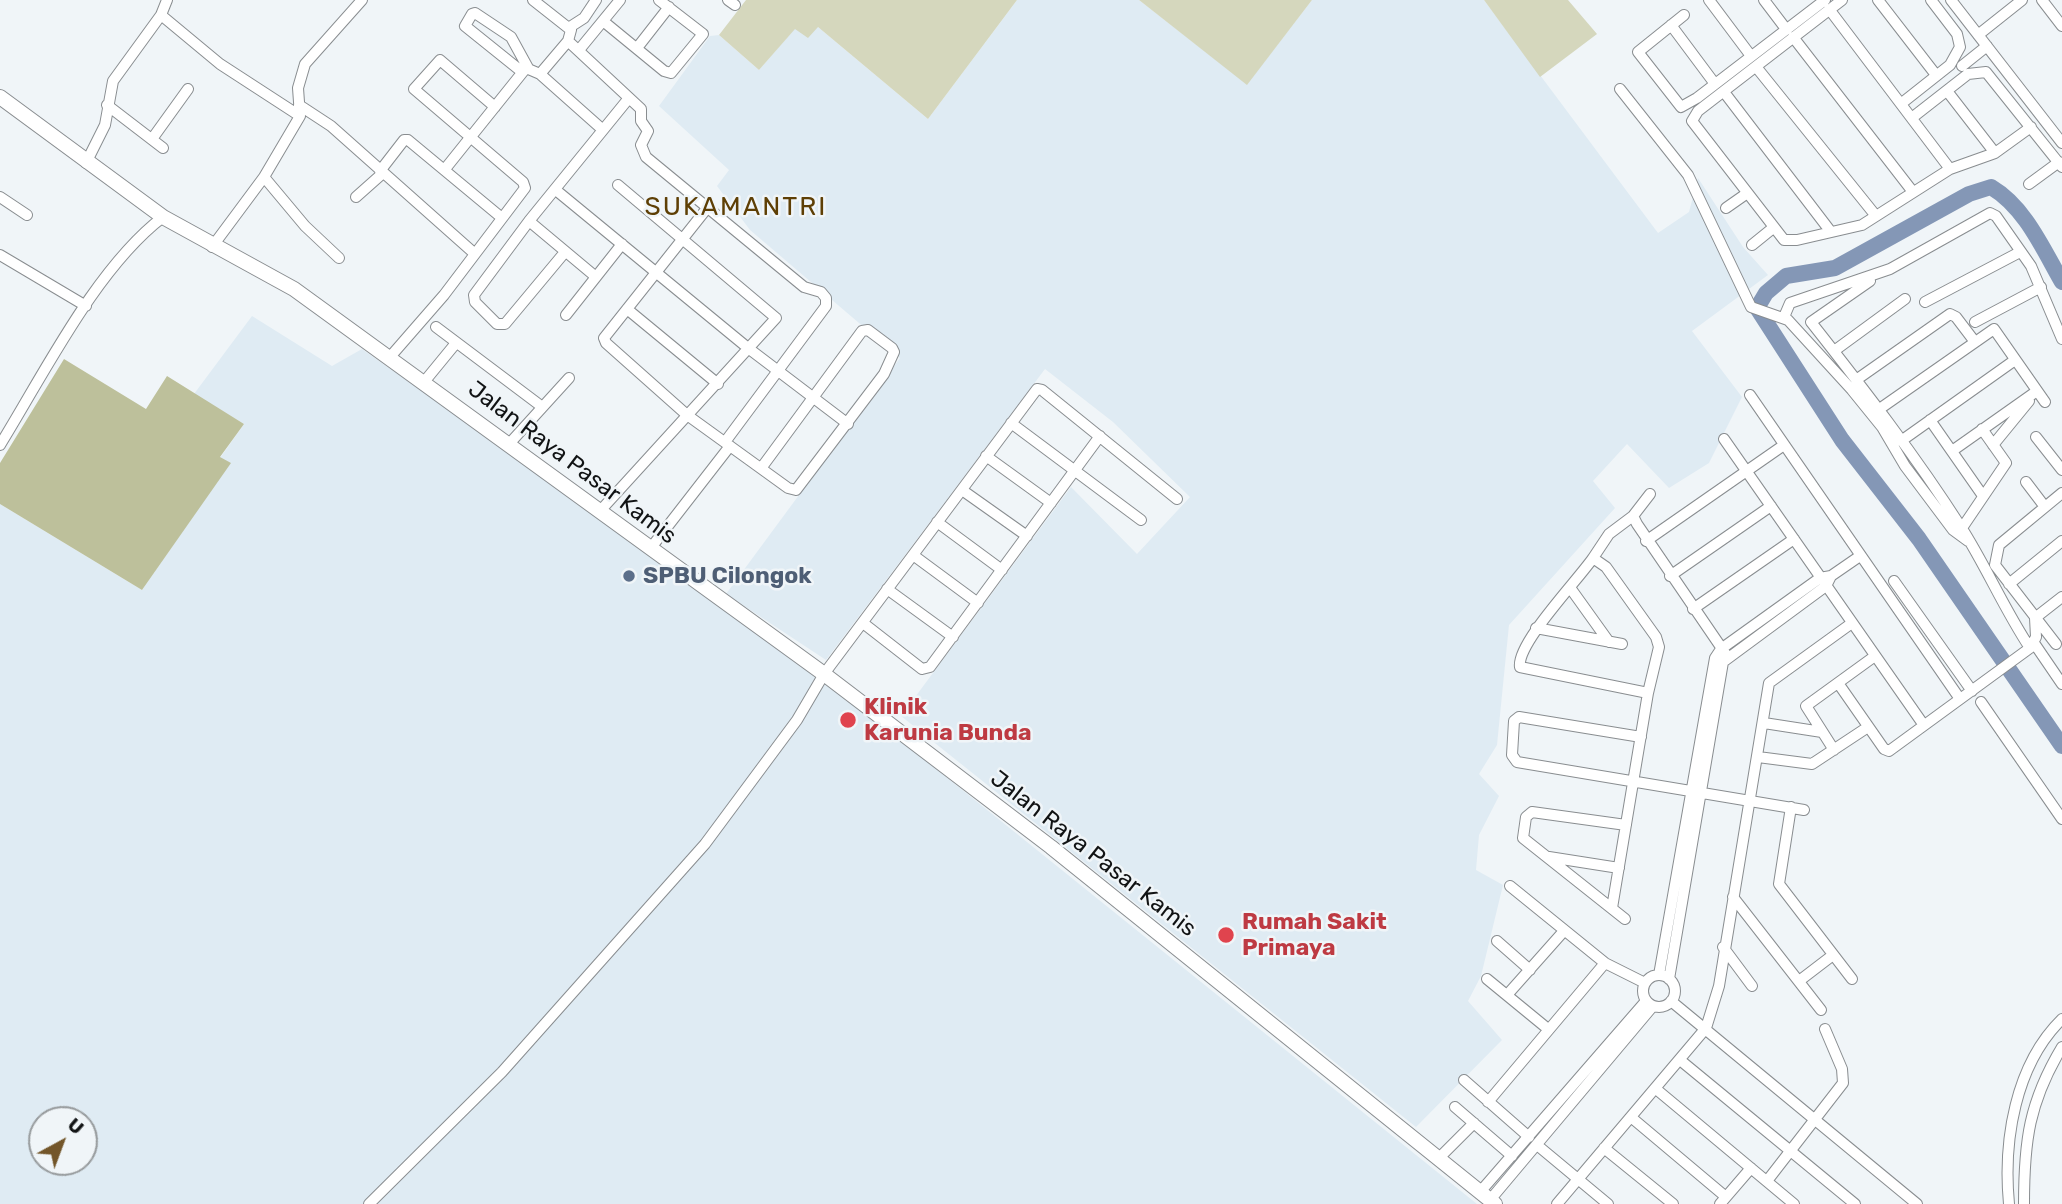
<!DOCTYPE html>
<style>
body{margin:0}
#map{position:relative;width:2062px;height:1204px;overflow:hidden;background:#f0f5f8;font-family:Rubik,sans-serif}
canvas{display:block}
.north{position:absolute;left:28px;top:1106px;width:70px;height:70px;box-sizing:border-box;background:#f0f5f8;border:2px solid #979b9d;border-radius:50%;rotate:41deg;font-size:19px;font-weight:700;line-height:28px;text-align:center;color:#111314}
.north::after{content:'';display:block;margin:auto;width:24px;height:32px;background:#73562a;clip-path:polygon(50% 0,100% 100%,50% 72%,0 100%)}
</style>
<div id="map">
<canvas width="2062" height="1204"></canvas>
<div class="north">U</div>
</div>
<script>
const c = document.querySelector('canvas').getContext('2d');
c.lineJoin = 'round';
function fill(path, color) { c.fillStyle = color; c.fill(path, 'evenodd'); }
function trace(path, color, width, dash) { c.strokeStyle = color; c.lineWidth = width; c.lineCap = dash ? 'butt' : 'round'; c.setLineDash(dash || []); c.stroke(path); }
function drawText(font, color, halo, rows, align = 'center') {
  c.font = font + ' Rubik,sans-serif'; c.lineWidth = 5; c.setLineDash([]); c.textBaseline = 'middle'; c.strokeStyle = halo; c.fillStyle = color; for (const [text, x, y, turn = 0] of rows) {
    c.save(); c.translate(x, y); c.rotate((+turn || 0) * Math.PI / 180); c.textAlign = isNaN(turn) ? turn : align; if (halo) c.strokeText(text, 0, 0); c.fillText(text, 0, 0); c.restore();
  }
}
fill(new Path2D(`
 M1017 0H1139L1247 84 1312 0H1484L1658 233 1689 212 1698 178 1743 247 1768 275 1692 331 1742 397 1709 463 1669 488 1627 444 1593 481 1615 508 1509 625 1497 745 1479 774 1499 796 1479 835 1476 870 1503 885 1481 976 1468 1001 1502 1040 1416 1127 901 716 1071 487 1137 554 1190 497 1113 422 1045 369 826 660 726 594 900 358 750 230 717 186 729 170 659 106 710 36 719 35 759 70 795 28 818 27 928 119Z
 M252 316 332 366 362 349 500 446 889 731 1477 1204H0V504L142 590 230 463 220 458 244 424 194 394ZM42 1120H84V1162H42Z`), '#dfebf3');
fill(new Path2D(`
 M746 0H1017L928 119 818 27 808 38 795 29 759 70 719 35Z
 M1139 0H1312L1247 85Z
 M1484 0H1568L1597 34 1540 77Z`), '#d5d7bd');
fill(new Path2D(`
 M64 359 146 409 167 376 244 424 220 457 231 463 142 590 0 504V463Z`), '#bdc09b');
trace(new Path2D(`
 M2062 282C2043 249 2025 207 1991 187L1969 194 1835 268 1786 276 1766 293 1757 308 1842 440 1919 539 2062 746`), '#8497b6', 16);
const minor = new Path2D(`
 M533 0 571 30 568 41 540 74
 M728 0 735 5
 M1709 0 1751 56
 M1764 0 1786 29
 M1842 0 1698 111 1692 121 1784 240H1797L1862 225 1950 169 1995 153 2031 127
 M1878 0 1936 75
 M1951 0 2062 143
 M2042 0 2062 26
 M1829 9 1950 169
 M161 15 220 64 300 116
 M1684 15 1638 52 1681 107 1697 98 1825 0
 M603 21 664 71 671 73 703 34 659 0
 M1671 25 1715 84
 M570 27 584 18 596 0
 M1978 35 2022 0
 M1793 37 1913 192
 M568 41 641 109V121L648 131 641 145 646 157 804 287 821 292 826 298V306L725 442
 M637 48 669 7
 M579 50 620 0
 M1962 66 1987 46
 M1757 68 1876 216
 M521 71 465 26 472 14 475 13 511 37 528 68
 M1620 89 1688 175 1751 307 1788 320 1852 390 1882 427 1905 466 1953 530 1968 541
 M1947 91 1995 153
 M1724 92 1831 232
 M1902 103 1950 65 1960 47 1957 34 1931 0
 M107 105 163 148
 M299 105 331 126 475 254
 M1913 117 1968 74 1986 72 2062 167
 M152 139 188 89
 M86 163 105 125 113 81 161 15 167 0
 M445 169 526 68 540 74 603 130
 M380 171 404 140H408L502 218
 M264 177 305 226 339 258
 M2029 184 2059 162
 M557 191 748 348 848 424
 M0 197 27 215
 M356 197 383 173
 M708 207 604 338 606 343 687 415 788 488 796 490 884 374 894 352 892 348 868 330 862 331 762 467
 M1726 208 1746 194
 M529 221 596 277
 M1752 245 1773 228
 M212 247 264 177 300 116 298 88 305 64 362 0
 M565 252 505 324H497L475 302 474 295 529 221 629 98
 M0 255 86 306
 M1870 281 1811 322C1863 388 1915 455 1961 527 1986 566 2004 609 2030 648
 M1925 302 2020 252
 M627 309 718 384
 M566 315 622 244
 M1784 317 1790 303 1890 269 1990 213 1996 216 2031 266 2062 339
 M1975 322 2041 287
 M436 327 541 406
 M1834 351 1905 299
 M390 357 444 295 525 188 523 182 414 89 440 60 495 107
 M1856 380 1950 314 1956 317 1975 342
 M424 382 456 343
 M1750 395 1960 699
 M1878 410 1994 329 2045 402
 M1930 420 1983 496
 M1011 423 1141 520
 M2036 437 2062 470
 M1724 439 1923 724
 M1901 441 2015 360
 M509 444 569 378
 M0 445C44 374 96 268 163 217
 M1993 445 2029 401
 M1952 451 2037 391
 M986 456 1051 503
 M2026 482 2045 507
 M962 490 1027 536
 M1650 494 1633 516 1637 524 1725 653
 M600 511 776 318 618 185
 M937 522 1002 570
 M1962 528 2006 463 1982 429
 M1646 541 1784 445
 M650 549 730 446
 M913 555 978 603
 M1593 558 1609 534 1633 516
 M1670 576 1771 506
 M1894 581 1972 691
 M2009 584 2062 541
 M887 589 953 637
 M1571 589 1609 642
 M1693 609 1794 539
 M863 623 922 669 930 667 1100 436
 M1536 628 1622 644
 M2034 643 2062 684
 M2056 644 1995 565 1999 545 2062 493
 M1838 683 1884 749 1889 751 2030 648 2036 637 2035 618 2062 597
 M1981 702 2062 819
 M1764 723 1822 732
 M1641 737 1519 717 1514 721 1512 755 1517 762 1804 810
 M1834 750 1806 706 1875 656
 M1758 757 1812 764 1868 727
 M1791 807 1779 884 1852 979
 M1549 857 1619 868
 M1510 886 1605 963 1645 983
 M1733 897 1821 1010
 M1612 908 1648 693 1659 647 1656 637 1606 567 1593 558C1578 580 1516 644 1520 667L1648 693
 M1625 919 1523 838 1526 817 1532 812 1626 825
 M1497 941 1530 970
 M1723 947 1752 986
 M1659 975 1715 658 1721 649 1820 578 1831 576 1860 556
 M1643 991a16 16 0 1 1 32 0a16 16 0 1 1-32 0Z
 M1487 979 1548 1029
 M1669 979 1723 662 1826 586 1831 576
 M1799 981 1833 955
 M1507 995 1563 932
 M1671 1001 1917 1204
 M1680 1060 1855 1204
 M1464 1080 1529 1137
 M1656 1089 1794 1204
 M1488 1102 1605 963
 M1455 1107 1512 1156
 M1632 1118 1726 1197
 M1537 1145 1608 1204
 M1604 1148 1673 1204
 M1439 1158 1474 1123
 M1767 1181 1843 1083 1842 1069 1825 1029
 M1480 1192 1646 1001
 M1490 1200 1653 1006
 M369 1204 502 1072 705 844 797 720 824 674 1037 389 1042 390 1177 499
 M1557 1204 1706 1028 1719 986 1769 683 1852 623
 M1720 1204 1751 1168
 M2009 1204C2003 1141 2015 1065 2062 1019
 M2024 1204C2024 1141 2029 1102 2062 1047`);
const major = new Path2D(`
 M0 97 163 217 294 289 824 674 1051 847 1495 1204`);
trace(minor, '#898d90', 12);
trace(major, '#898d90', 16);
trace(minor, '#fff', 10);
trace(major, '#fff', 14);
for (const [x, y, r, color] of [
 [629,576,7,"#5c6f8a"],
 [848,720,9,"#e0444e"],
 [1226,935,9,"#e0444e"]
]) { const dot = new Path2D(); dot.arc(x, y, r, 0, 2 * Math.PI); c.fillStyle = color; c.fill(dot); trace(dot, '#f0f5f8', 2.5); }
drawText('23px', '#111314', '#f0f5f8', [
 ["Jalan Raya Pasar Kamis",572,463,37],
 ["Jalan Raya Pasar Kamis",1093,854,38]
]);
drawText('bold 23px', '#4e5e75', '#f0f5f8', [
 ["SPBU Cilongok",643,576]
], 'left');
drawText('bold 23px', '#be3a42', '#f0f5f8', [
 ["Klinik",864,707],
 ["Karunia Bunda",864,733],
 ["Rumah Sakit",1242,922],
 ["Primaya",1242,948]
], 'left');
c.letterSpacing = '2px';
drawText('26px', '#5e3f05', '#f0f5f8', [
 ["SUKAMANTRI",736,207]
]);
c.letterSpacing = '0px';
</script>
